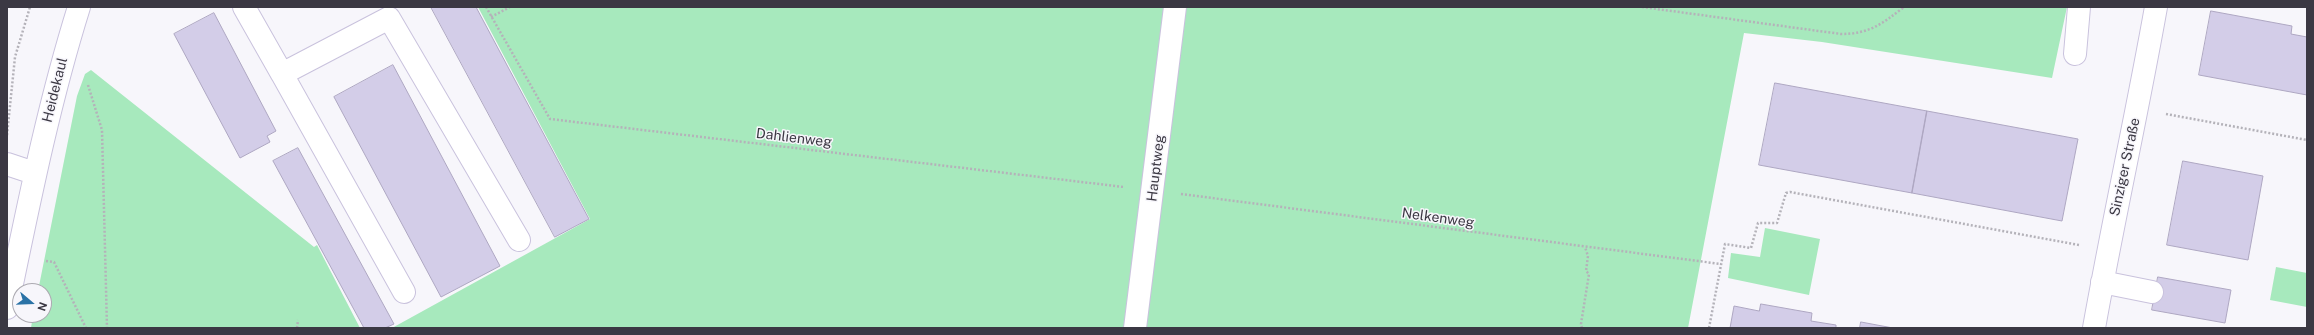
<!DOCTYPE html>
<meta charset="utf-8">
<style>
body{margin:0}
#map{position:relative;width:2314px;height:335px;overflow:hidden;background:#f7f6fb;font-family:"Public Sans",sans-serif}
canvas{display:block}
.frame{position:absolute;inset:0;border:8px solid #3b3843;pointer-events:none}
.north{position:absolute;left:12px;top:283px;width:40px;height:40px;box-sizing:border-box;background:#f7f6fb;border:1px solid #acaab1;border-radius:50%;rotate:109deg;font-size:11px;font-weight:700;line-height:16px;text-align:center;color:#3b3843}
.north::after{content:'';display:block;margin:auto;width:14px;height:18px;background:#2a72a6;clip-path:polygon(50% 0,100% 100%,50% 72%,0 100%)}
</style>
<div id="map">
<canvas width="2314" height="335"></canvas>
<div class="frame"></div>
<div class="north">N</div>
</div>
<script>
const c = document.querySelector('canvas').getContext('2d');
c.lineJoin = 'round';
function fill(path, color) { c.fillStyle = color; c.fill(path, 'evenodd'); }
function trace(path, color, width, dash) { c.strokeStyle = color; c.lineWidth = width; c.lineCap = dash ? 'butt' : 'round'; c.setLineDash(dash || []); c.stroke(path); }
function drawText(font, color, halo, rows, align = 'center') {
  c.font = font + ' "Public Sans",sans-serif'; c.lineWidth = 3; c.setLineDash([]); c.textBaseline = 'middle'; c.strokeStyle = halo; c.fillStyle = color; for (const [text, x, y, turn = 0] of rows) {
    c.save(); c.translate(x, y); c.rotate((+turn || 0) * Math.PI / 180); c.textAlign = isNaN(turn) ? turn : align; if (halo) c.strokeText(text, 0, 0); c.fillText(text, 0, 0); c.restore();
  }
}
fill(new Path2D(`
 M478 7H2067L2052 78 1822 42 1744 33 1688 328H392L590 219Z
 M91 70 314 247 317 245 360 328H31L33 315H44V291H38L77 96 85 74Z
 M1765 228 1820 239 1809 295 1728 278 1731 253 1760 257Z
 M2276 267 2307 273V307L2270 300Z`), '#a7e9bd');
const building = new Path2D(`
 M431 7H476L589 219 555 237Z
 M2211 11 2292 26 2291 34 2307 37V95L2199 75Z
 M214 13 276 131 267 136 270 142 240 158 174 34Z
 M393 65 500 266 441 297 334 97Z
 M1775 83 1927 111 1912 193 1759 165Z
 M1927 111 2078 139 2062 221 1912 193Z
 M298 148 394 324 385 328H364L273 161Z
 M2183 161 2263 176 2248 260 2167 245Z
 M2158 277 2231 290 2225 323 2152 310Z
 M1761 304 1812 313 1811 321 1836 325V328H1730L1734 306 1759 311Z
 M1861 322 1893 328H1860Z`);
fill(building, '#d3cde8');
trace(building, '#aea7c2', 1);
const minor = new Path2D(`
 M244 7 282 74 389 18 519 240
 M2075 54 2079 7
 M282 74 404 292
 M7 164 34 173
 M2102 282 2152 292
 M7 308C28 207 48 106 79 7
 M1135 328 1175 7
 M2094 328C2113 221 2137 114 2156 7`);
trace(minor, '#c9c2dd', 24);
trace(new Path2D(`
 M486 7 550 119 1124 187
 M1642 7 1841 34C1869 34 1882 24 1904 7
 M491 17 510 7
 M88 85 102 130 107 328
 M2166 114 2307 140
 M7 135 15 57 30 7
 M1181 194 1721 264
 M46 261 54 262 86 328
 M297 328 298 320
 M1582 328 1581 324 1589 274 1586 271 1588 256 1585 247
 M1709 328 1725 244 1751 248 1758 223H1777L1786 193 1790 192 2079 245`), '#b4b2b9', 2.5, [2, 2]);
trace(minor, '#fff', 22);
drawText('14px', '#3b3843', '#f7f6fb', [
 ["Heidekaul",55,90,-76],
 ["Dahlienweg",794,138,7],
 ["Sinziger Straße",2125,167,-78],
 ["Hauptweg",1156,168,-83],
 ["Nelkenweg",1438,218,8]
]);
</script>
